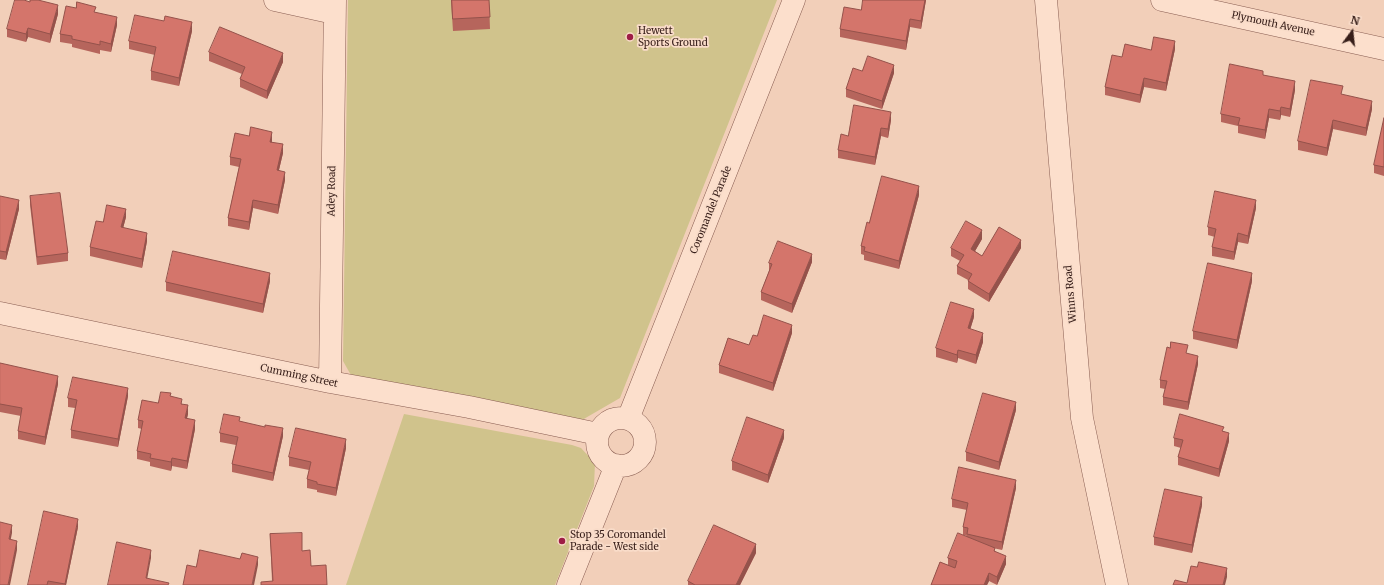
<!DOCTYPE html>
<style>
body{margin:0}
#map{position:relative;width:1384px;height:585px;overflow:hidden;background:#f2cfb9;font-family:Merriweather,serif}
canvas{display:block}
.north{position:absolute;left:1332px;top:12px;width:40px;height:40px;-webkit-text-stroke:3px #f9dcc9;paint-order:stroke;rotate:15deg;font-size:11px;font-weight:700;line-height:16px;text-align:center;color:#371e19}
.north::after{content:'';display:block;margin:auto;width:14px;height:18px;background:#371e19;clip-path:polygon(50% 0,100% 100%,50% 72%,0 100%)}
</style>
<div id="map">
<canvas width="1384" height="585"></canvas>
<div class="north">N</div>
</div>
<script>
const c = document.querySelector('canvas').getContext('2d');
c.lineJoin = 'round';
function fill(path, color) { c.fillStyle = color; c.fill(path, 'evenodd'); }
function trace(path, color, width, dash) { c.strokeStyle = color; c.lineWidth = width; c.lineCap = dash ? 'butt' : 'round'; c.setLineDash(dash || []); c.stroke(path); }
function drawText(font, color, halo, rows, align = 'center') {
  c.font = font + ' Merriweather,serif'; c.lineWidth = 3.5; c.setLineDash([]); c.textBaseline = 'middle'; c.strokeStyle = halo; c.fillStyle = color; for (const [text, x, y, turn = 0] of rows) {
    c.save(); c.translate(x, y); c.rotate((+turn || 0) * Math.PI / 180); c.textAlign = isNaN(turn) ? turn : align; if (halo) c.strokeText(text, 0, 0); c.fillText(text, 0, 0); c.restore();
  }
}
fill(new Path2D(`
 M348 0H777L620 398 582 420 352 377 343 361Z
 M404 414 572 445 581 448 595 463 594 486 555 585H346Z`), '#d0c38c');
const minor = new Path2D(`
 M275 0 334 13
 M1046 0 1082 418 1117 585
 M1162 0 1384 49
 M0 313 330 382 469 407 598 434
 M330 382 335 0
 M597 442a24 24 0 1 1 48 0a24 24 0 1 1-48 0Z
 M628 419 794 0
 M568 585 616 465`);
trace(minor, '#895e52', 23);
trace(minor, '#fcdfcc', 22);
fill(new Path2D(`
 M451 0H489L490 29 453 31Z
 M926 0 921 29 910 27 906 50 840 37V29L861 10Z
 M30 2 58 14 50 43 28 37 26 42 7 37V29Z
 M96 12 117 25 111 52 100 50V54L72 47V44L60 42V34Z
 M192 31 179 86 151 80V71L155 55 129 49V41Z
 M1175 49 1166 91 1144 87 1140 103 1105 95V87L1122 57 1151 50Z
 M209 52 283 62 267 99 240 87V79L242 74 209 61Z
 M862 71 894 73 882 109 846 97V89Z
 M1263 75 1295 90 1290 117 1281 115 1280 120 1269 118 1265 139 1238 133V126L1221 122V114Z
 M1343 95 1372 109 1366 136 1333 129 1327 156 1298 150V141Z
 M1384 118V176L1374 173V165Z
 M891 120 888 138 881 136 875 165 838 158V150L848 136Z
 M249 136 272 140V142L283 153 279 170 285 180 278 214 253 208 249 230 228 226V218L239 167 230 165V157Z
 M919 195 899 269 864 260V255L861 254V246L869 223Z
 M30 196 68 253V261L37 265 30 205Z
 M0 197 19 209 6 260 0 259Z
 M1256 208 1248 244 1238 242 1234 260 1212 256V247L1215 237 1208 235V227Z
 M126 217 123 228 147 241 142 268 90 256V247L103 222Z
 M982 239 975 251 982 256 1021 248 989 302 968 289V280L957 274V266L960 261 951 256V248Z
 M812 262 792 313 761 300V292L769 271V263Z
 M270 281 263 313 166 291V282Z
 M1252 281 1237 349 1193 339V331Z
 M974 317 970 329 983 342 976 364 958 358 957 363 936 357V348Z
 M792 333 773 391 719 373V365L749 345 757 336Z
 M1188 354 1198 364 1188 410 1163 405V397L1165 389 1160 388V380Z
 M0 363 58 384 45 445 18 439V431L21 416 0 412Z
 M128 396 118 447 71 438V430L75 408 68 407V398Z
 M171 396 182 404 188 414 187 418 195 429 187 469 172 466 171 471 150 466V462L137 459V451L142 429 138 428V420L158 403Z
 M1016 410 999 470 966 461V452Z
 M240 421 283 436 273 481 232 472V464L236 445 220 442V433Z
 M1224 431 1229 441 1219 477 1178 465V457L1181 448 1174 446V438Z
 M784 438 768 483 732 470V461Z
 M346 448 336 496 317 492V490L307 488V479L309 470 289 466V457Z
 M1016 488 1002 550 993 548 995 551 1006 564 997 585 989 581 987 585H931L940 562 948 565V558L967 537V536L963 535V527L967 510 952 507V499Z
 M1202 505 1192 553 1154 545V537Z
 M78 527 66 585H28Z
 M270 534 302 551 311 566 272 581Z
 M756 553 740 585H688V581Z`), '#b6655c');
fill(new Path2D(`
 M925 0H926L921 29V21Z
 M58 5V14L50 43V34Z
 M117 17V25L111 52V44Z
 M910 19V27L906 50V41Z
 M192 22V31L179 86V78Z
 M28 28V37L26 42V34Z
 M1175 41V49L1166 91V83Z
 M283 53V62L267 99V91Z
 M894 65V73L882 109V101Z
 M1144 78V87L1140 103V95Z
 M1295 81V90L1290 117V109Z
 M1372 101V109L1366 136V128Z
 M1281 107V115L1280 120V111Z
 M1269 109V118L1265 139V130Z
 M891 112V120L888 138V129Z
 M1333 120V129L1327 156V148Z
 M881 128V136L875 165V157Z
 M272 132V140L270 150V142Z
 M283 144V153L277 178V170Z
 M285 172V180L278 214V205Z
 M919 186V195L899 269V261Z
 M19 200V209L6 260V252Z
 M253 200V208L249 230V222Z
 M1256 200V208L1248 244V236Z
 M126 209V217L121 236V227Z
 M982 230V239L971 258V249Z
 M147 233V241L142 268V259Z
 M1238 233V242L1234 260V252Z
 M1021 240V248L989 302V294Z
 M812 254V262L792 313V304Z
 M270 273V281L263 313V304Z
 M1252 273V281L1237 349V340Z
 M974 309V317L968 337V328Z
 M792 325V333L773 391V383Z
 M983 333V342L976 364V355Z
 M958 350V358L957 363V355Z
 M1198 356V364L1188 410V402Z
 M58 376V384L45 445V437Z
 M128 388V396L118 447V439Z
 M1016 402V410L999 470V462Z
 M188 405V414L185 426V418Z
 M195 420V429L187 469V461Z
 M283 428V436L273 481V473Z
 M784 430V438L768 483V475Z
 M1229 433V441L1219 477V469Z
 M346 439V448L336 496V488Z
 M172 458V466L171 471V462Z
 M1016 480V488L1002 550V542Z
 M1202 497V505L1192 553V545Z
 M78 519V527L66 585H65Z
 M12 525V533L9 548V539Z
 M17 541V550L10 585H8Z
 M756 544V553L740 585H736Z
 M151 550V558L146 585V578Z
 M1006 556V564L997 585V577Z
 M258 557V565L254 585H252Z
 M1227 568V577L1225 585H1223Z
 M989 573V581L987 585H984Z`), '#94524b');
const building = new Path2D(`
 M15 0H24L30 2V0H38L58 5 50 34 28 28 26 34 7 29Z
 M452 0H489L490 17 453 19Z
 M863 0H925L921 21 910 19 906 41 840 29 844 7 861 10Z
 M77 2 96 7 94 12 117 17 111 44 100 41V45L72 39V36L60 34 66 6 76 8Z
 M135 15 164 21 165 16 192 22 179 78 151 71 156 47 129 41Z
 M220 27 283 53 267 91 240 79 245 67 209 52Z
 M1154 37 1175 41 1166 83 1144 78 1140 95 1105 87 1112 55 1122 57 1125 44 1151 50Z
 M868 56 894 65 882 101 846 89 853 68 862 71Z
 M1230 64 1263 71V75L1295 81 1290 109 1281 107 1280 111 1269 109 1265 130 1238 125 1240 118 1221 114Z
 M1311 80 1343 86 1341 94 1372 101 1366 128 1333 120 1327 148 1298 141Z
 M854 105 891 112 888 129 881 128 875 157 838 150 841 134 848 136Z
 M1384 118V167L1374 165Z
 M251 127 272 132 270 142 283 144 277 170 285 172 278 205 253 200 249 222 228 218 241 159 230 157 235 133 249 136Z
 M882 176 919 186 899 261 864 251 865 247 861 246 867 222 869 223Z
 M1215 191 1256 200 1248 236 1238 233 1234 252 1212 247 1216 229 1208 227Z
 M60 193 68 253 37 257 30 196Z
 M0 196 19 200 6 252 0 251Z
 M107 205 126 209 121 227 147 233 142 259 90 247 96 221 103 222Z
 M966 221 982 230 971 249 982 256 999 227 1021 240 989 294 968 281 972 274 957 266 964 255 951 248Z
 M778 241 812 254 792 304 761 292 772 264 769 263Z
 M173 251 270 273 263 304 166 282Z
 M1208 263 1252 273 1237 340 1193 331Z
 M951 302 974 309 968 328 983 333 976 355 958 350 957 355 936 348Z
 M764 315 792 325 773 383 719 365 728 338 749 345 753 335 757 336Z
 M1171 342 1188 345 1186 353 1198 356 1188 402 1163 397 1167 381 1160 380 1167 347 1170 348Z
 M0 363 58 376 45 437 18 431 22 408 0 404Z
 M73 377 128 388 118 439 71 430 77 400 68 398Z
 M161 392 171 393 170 396 182 399 181 404 188 405 185 418 195 420 187 461 172 458 171 462 150 458 151 454 137 451 143 421 138 420 142 400 158 403Z
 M983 393 1016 402 999 462 966 452Z
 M224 414 240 417 239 421 265 427V425L283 428 273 473 232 464 238 437 220 433Z
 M1180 414 1224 427 1222 431 1229 433 1219 469 1178 457 1183 440 1174 438Z
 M747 417 784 430 768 475 732 461Z
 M296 428 346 439 336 488 317 484V482L307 479 311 462 289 457Z
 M959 467 1016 480 1002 542 967 534 968 528 963 527 968 503 952 499Z
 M1165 489 1202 497 1192 545 1154 537Z
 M44 511 78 519 65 584 48 581 47 585H28Z
 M0 522 12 525 9 539 17 541 8 585H0Z
 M714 525 756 544 736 585H695L688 581Z
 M302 533V551L310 550 311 566 326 565 327 585H261V582L273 581 270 534Z
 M958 533 995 548 994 551 1006 556 997 577 989 573 984 585H931L940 562 955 568 957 561 948 558Z
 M117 542 151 550 146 578 169 583 168 585H108Z
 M200 550 240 559 242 553 258 557 252 585H183L187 565 196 567Z
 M1199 562 1227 568 1223 585H1173L1175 580 1187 583 1191 566 1197 567Z`);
fill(building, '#d4756b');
trace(building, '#94524b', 1);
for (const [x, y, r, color] of [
 [630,37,4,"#9e1d46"],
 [562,541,4,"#9e1d46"]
]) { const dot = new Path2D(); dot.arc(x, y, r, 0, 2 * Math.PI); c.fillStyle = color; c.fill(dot); trace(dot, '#f9dcc9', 1.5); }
drawText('10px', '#371e19', '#f9dcc9', [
 ["Plymouth Avenue",1273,24,12],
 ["Adey Road",332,191,-89],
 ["Coromandel Parade",711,210,-68],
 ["Winns Road",1071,294,-95],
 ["Cumming Street",299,376,12]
]);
drawText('10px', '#371e19', '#f9dcc9', [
 ["Hewett",638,31],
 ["Sports Ground",638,43],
 ["Stop 35 Coromandel",570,535],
 ["Parade - West side",570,547]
], 'left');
</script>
